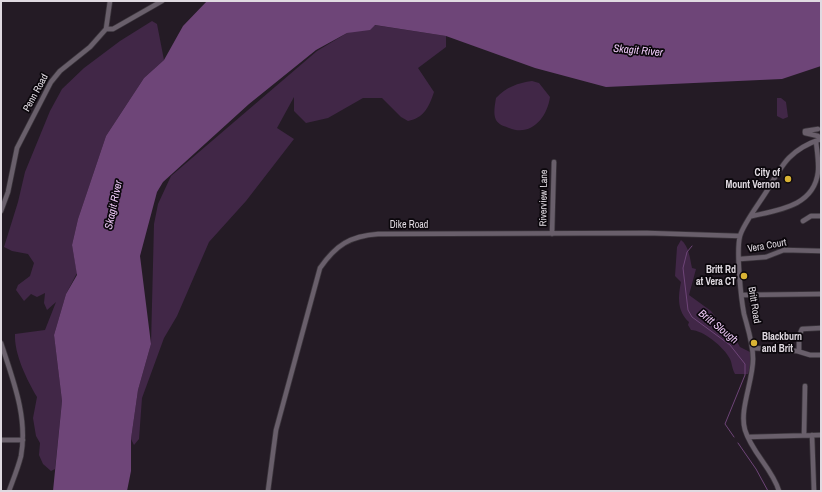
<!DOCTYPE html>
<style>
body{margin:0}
#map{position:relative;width:822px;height:492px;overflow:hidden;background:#241b25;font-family:"Archivo Narrow",sans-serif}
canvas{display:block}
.frame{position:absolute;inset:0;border:2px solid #e0dae1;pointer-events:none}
</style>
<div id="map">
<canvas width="822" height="492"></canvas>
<div class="frame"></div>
</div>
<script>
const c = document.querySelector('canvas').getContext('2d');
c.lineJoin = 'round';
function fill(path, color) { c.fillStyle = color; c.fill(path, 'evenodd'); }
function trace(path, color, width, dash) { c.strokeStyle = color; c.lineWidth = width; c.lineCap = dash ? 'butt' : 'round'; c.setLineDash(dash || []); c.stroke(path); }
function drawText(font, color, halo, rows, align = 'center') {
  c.font = font + ' "Archivo Narrow",sans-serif'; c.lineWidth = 3.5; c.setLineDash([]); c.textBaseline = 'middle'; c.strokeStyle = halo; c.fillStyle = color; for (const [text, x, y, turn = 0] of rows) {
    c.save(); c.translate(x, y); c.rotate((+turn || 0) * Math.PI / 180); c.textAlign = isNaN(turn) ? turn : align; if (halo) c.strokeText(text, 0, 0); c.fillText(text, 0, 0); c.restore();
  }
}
fill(new Path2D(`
 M152 21 157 24 164 60 144 78 106 136 78 219 72 245 77 273 66 294 54 335 62 401 55 469 51 471 43 464 39 455 40 443 36 436 33 418 37 397C27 380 14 354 15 334L45 330 56 302 47 310 44 303 45 293 37 297 31 294 24 301 16 290 18 285 30 276 34 263 28 254 12 251 4 247 18 202 25 172 50 111 62 89 84 68 120 41Z
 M374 25 446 36V47L418 68 434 92C429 107 424 118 408 121L401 117 382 98H363L328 118 306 123 294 111V97L277 128 294 139 246 201 209 242 177 316 164 338 142 398 139 439 134 445 131 439 138 390 151 344 154 224 158 204 171 176 317 51 347 33Z
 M532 81 539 83 550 97C547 118 531 137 509 128 504 126 499 125 496 120 493 114 495 104 496 98 506 87 518 83 532 81Z
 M777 98H781L786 102 788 117 783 119 777 116Z
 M681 240C689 246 690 259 692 268L696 269 689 295 711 311 720 323 732 333 740 347 750 352V368L748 374H735C732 369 732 363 730 359 724 347 703 330 691 330L688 325 689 322C677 311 678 297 681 282L675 276 677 247Z`), '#412747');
fill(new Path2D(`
 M207 1H821V66L782 79 606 87 535 68 446 36 375 25 370 30 347 33 316 50 249 104 163 182 157 192 140 256 151 344 138 390 131 439V471L127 491H53L62 401 54 335 66 294 77 275 72 245 78 219 106 136 144 78 164 60 183 26Z`), '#6e4578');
trace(new Path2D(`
 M692 246 687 252 683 268 688 310 692 317 730 345 745 364V375L725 424 734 437
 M738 443 756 469 768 491`), '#6e4578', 1);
const minor = new Path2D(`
 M106 29H113L162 1
 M805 131V133L818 136 821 139
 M805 131 818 129
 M1 211 8 192 17 148 51 82 60 71 90 47 106 29 110 1
 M752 216C779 210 814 206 818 172 819 162 817 151 816 141
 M803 221 811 216H821
 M552 234 554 162
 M740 259 766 257 784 250 821 251
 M742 295 821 294
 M1 343C13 380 28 417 21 456 18 468 13 480 9 491
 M753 348 797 351 810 355H821
 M799 351V336L802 329 821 328
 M804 435 805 386
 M812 435 814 491
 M748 437 821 435
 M1 440H23
 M268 491 276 430 320 268C336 245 350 236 378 234L647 233 740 236
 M779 491C772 468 752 453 745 430 739 410 753 381 753 359 753 343 748 329 744 314 741 298 736 251 740 236 743 224 761 201 768 189 783 163 791 149 821 139`);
trace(minor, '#3b353c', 6);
trace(minor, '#695f6b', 4.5);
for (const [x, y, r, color] of [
 [788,179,4,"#d9b334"],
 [744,276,4,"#d9b334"],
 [754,343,4,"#d9b334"]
]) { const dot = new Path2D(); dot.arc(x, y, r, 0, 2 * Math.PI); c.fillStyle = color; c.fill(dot); trace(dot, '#0b070c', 1.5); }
drawText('10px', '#e0dae1', '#0b070c', [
 ["Penn Road",36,93,-61],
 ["Riverview Lane",544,198,-89],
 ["Dike Road",409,225],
 ["Vera Court",767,246,-10],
 ["Britt Road",754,305,81]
]);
drawText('bold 10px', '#e0dae1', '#0b070c', [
 ["City of",780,173],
 ["Mount Vernon",780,185],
 ["Britt Rd",736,270],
 ["at Vera CT",736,282],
 ["Blackburn",762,337,"left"],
 ["and Brit",762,349,"left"]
], 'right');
drawText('italic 11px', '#edc8f6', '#0b070c', [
 ["Skagit River",638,51,5],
 ["Skagit River",114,205,-78],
 ["Britt Slough",718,327,39]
]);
</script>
